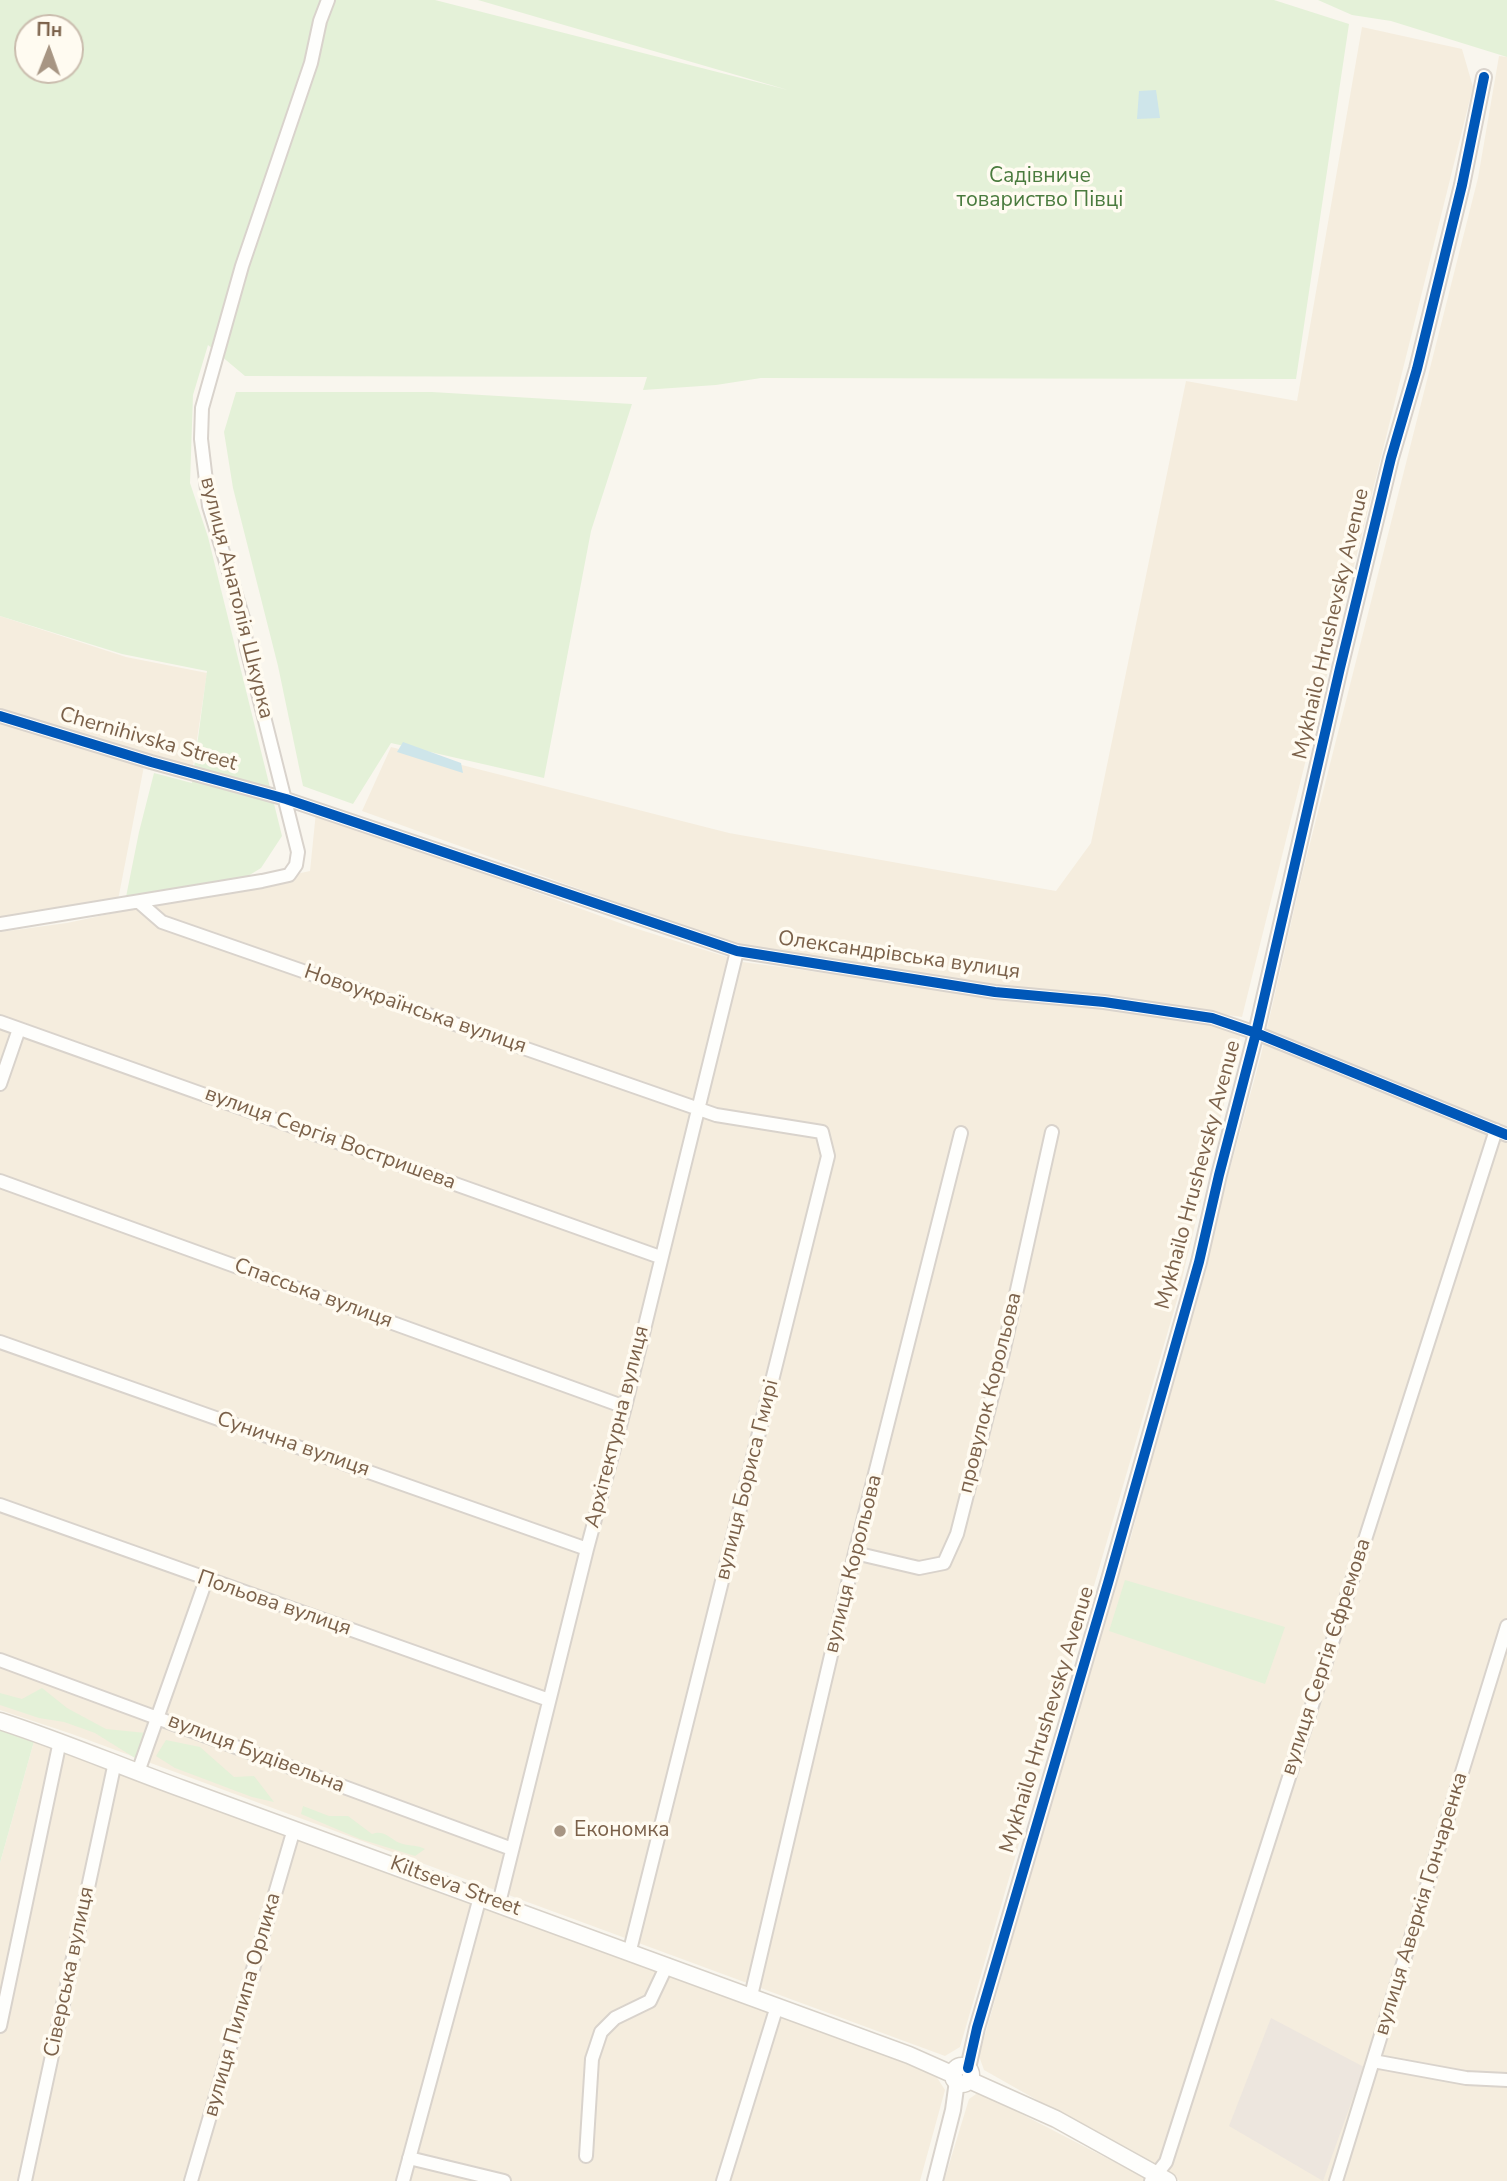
<!DOCTYPE html>
<html>
<head>
<meta charset="utf-8">
<style>
  body { margin:0 }
  #map { position:relative; width:1507px; height:2181px; overflow:hidden; background:#f9f6ee; font-family:"Nunito Sans",sans-serif }
  canvas { display:block }
  .north { position:absolute; left:14px; top:14px; width:70px; height:70px; box-sizing:border-box; background:#fffbf1; border:2px solid #cabdae; border-radius:50%; rotate:1deg; font-size:19px; font-weight:700; line-height:28px; text-align:center; color:#7b614a }
  .north::after { content:''; display:block; margin:auto; width:24px; height:32px; background:#a79583; clip-path:polygon(50% 0,100% 100%,50% 72%,0 100%) }
</style>
</head>
<body>
<div id="map">
<canvas width="1507" height="2181"></canvas>
<div class="north">Пн</div>
</div>
<script>
const ctx = document.querySelector('canvas').getContext('2d');
ctx.lineJoin = 'round';
function paint(path, color) { ctx.fillStyle = color; ctx.fill(path, 'evenodd'); }
function strokePath(path, color, width, dash) { ctx.strokeStyle = color; ctx.lineWidth = width; ctx.lineCap = dash ? 'butt' : 'round'; ctx.setLineDash(dash || []); ctx.stroke(path); }
function drawText(font, color, halo, rows, align = 'center') {
  ctx.font = font + ' "Nunito Sans",sans-serif'; ctx.lineWidth = 7; ctx.setLineDash([]); ctx.textBaseline = 'middle'; ctx.strokeStyle = halo; ctx.fillStyle = color; for (const [text, x, y, turn = 0] of rows) {
    ctx.save(); ctx.translate(x, y); ctx.rotate((+turn || 0) * Math.PI / 180); ctx.textAlign = isNaN(turn) ? turn : align; if (halo) ctx.strokeText(text, 0, 0); ctx.fillText(text, 0, 0); ctx.restore();
  }
}
const residential = new Path2D(`
  M1362,27l100,22 11,38 -231,930 -176,-25 -44,-2 -292,-47 -368,-132 29,-64 338,86 327,58 35,-48 95,-462 111,20z
  M1499,56l8,1v2124h-327l-196,-111 -5,-14 107,-377 45,-142 39,-149 91,-333 41,-180 176,-697z
  M0,616l126,41 81,16 -14,93 -39,-3 -10,3 -26,134 -118,17z
  M316,812l312,114 115,36 291,39 83,7 95,15 29,10 -64,267 -217,747 -15,9 -873,-322 -72,-24v-778l67,-9 243,-52z
  M36,1734l713,257 187,85 9,14 -25,91h-920v-318z
  M979,2092l172,89h-207l25,-82z`);
const industrial = new Path2D(`
  M1271,2018l93,49 -41,114 -94,-55z`);
const green = new Path2D(`
  M0,0h435l353,90 -310,-90h796l75,24 -53,355 -535,-1 -45,7 -73,5 4,-13 -402,-1 -37,-31 -15,50 -3,88 18,54 74,299 -21,32 -18,11 -117,18 13,-65 15,-59 38,10 15,-112 -85,-17 -122,-38zM28,28h42v42h-42z
  M1318,0h189v57l-116,-36 -39,-6z
  M236,392h196l200,12 -41,127 -47,247 -153,-35 -38,61 -50,-18 -25,-120 -45,-178 -9,-56z
  M1125,1580l160,47 -20,57 -156,-53z
  M42,1688l25,20 39,21 40,4 -11,25 -40,-25 -31,-11 -25,-4 -39,-13v-12l22,6z
  M0,1724l36,10 -36,129z
  M166,1740l34,7 34,30 20,-1 20,26 -22,-5 -77,-29 -19,-12z
  M303,1806l26,10h19l24,18c15,-5 18,7 31,10 8,2 14,1 22,5l-10,7 -55,-17 -59,-25z`);
const water = new Path2D(`
  M1156,90l4,28 -23,1 2,-28z
  M403,742l58,21 2,10 -66,-21z`);
const minor = new Path2D(`
  M0,716l151,46 135,37 451,152 258,41 109,10 108,16 44,15 251,102
  M139,902l23,20 554,193 106,17 6,24 -198,794
  M0,924l262,-43 27,-6 7,-10 2,-13 -51,-203 -4,-31 -34,-112 -8,-67 1,-31 40,-142 69,-203 9,-42 8,-21
  M0,1022l660,235
  M0,1084l19,-55
  M0,1181l625,226
  M0,1342l587,207
  M0,1505l549,195
  M855,1553l64,15 25,-5 13,-29 46,-181 49,-221
  M0,1660l512,189
  M138,1772l68,-192
  M499,1903l88,-354 38,-142 112,-456
  M751,1996l104,-443 106,-420
  M0,2026l60,-285
  M1373,2061l93,17 41,2
  M586,2156l6,-97 9,-27 14,-14 35,-17 17,-36
  M409,2158l95,23
  M25,2181l90,-419
  M191,2181l103,-352
  M403,2181l77,-284
  M723,2181l54,-175
  M1151,2181l15,-19 330,-1032
  M1336,2181l171,-555`);
const tertiary = new Path2D(`
  M968,2068l9,-40 131,-445 91,-321 20,-87 37,-142 84,-365 51,-210 26,-89 45,-184 22,-108
  M935,2181l18,-71 4,-29`);
const secondary = new Path2D(`
  M0,1721c62,20 122,46 183,68 243,87 485,176 726,266l45,20
  M953 2075a9 9 0 1 1 18 0a9 9 0 1 1-18 0Z
  M969,2080l87,39 112,62`);
const cycleway = new Path2D(`
  M0,716l151,46 135,37 451,152 258,41 109,10 108,16 44,15 251,102
  M968,2068l9,-40 131,-445 91,-321 20,-87 37,-142 84,-365 51,-210 26,-89 45,-184 22,-108`);
const markers = [
  [560,1831,7,"#a79583"]
];
const parkNames = [
  ["Садівниче",1040,177],
  ["товариство Півці",1040,201]
];
const streetNames = [
  ["вулиця Анатолія Шкурка",236,598,76],
  ["Mykhailo Hrushevsky Avenue",1332,624,-77],
  ["Chernihivska Street",148,740,16],
  ["Олександрівська вулиця",899,956,8],
  ["Новоукраїнська вулиця",415,1010,19],
  ["вулиця Сергія Востришева",330,1139,20],
  ["Mykhailo Hrushevsky Avenue",1199,1175,-75],
  ["Спасська вулиця",313,1294,20],
  ["провулок Корольова",991,1393,-76],
  ["Архітектурна вулиця",618,1427,-76],
  ["Сунична вулиця",293,1445,19],
  ["вулиця Бориса Гмирі",748,1480,-76],
  ["вулиця Корольова",854,1564,-76],
  ["Польова вулиця",274,1604,19],
  ["вулиця Сергія Єфремова",1327,1657,-72],
  ["Mykhailo Hrushevsky Avenue",1048,1720,-73],
  ["вулиця Будівельна",256,1754,21],
  ["Kiltseva Street",455,1887,20],
  ["вулиця Аверкія Гончаренка",1422,1904,-73],
  ["Сіверська вулиця",70,1972,-78],
  ["вулиця Пилипа Орлика",243,2005,-74]
];
const poiNames = [
  ["Економка",574,1831]
];
paint(residential, '#f5edde');
paint(industrial, '#ede6de');
paint(green, '#e4f1d8');
paint(water, '#cee5ea');
strokePath(minor, '#d9d3cc', 16);
strokePath(tertiary, '#d9d3cc', 18);
strokePath(secondary, '#d8d2c9', 19);
strokePath(minor, '#fefefc', 12);
strokePath(tertiary, '#fefefc', 14);
strokePath(secondary, '#fefefc', 16);
strokePath(cycleway, '#0057b8', 10);
for (const [x, y, r, color] of markers) { const dot = new Path2D(); dot.arc(x, y, r, 0, 2 * Math.PI); ctx.fillStyle = color; ctx.fill(dot); strokePath(dot, '#fffbf1', 2.5); }
drawText('21px', '#4a7b3e', '#fffbf1', parkNames);
drawText('21px', '#7b614a', '#fffbf1', streetNames);
drawText('21px', '#7b614a', '#fffbf1', poiNames, 'left');
</script>
</body>
</html>
